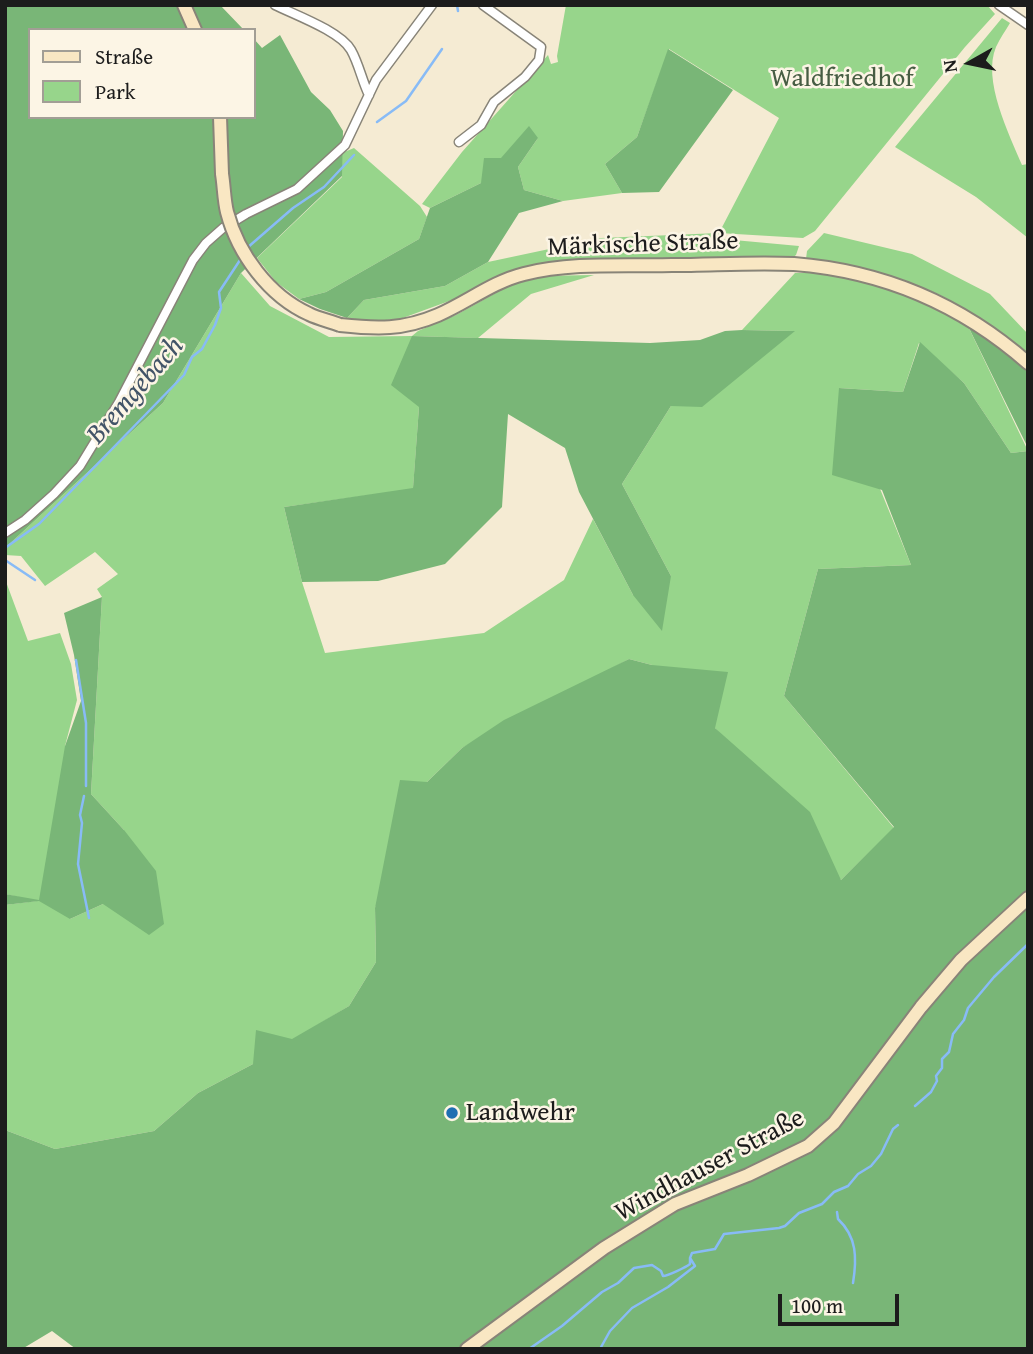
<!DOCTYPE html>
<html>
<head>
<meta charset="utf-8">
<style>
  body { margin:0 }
  #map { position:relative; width:1033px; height:1354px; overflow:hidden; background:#f5ebd3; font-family:"Gentium Book Plus",serif }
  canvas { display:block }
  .frame { position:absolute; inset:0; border:7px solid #1c1c1c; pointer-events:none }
  .legend { position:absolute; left:28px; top:28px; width:228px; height:91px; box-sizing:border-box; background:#fcf5e5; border:2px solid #a29e95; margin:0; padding:9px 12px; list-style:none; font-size:21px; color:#1c1c1c }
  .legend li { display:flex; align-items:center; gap:14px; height:35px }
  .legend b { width:35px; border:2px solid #a29e95 }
  .north { position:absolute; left:935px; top:28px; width:70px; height:70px; -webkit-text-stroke:5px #fcf5e5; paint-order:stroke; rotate:261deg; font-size:19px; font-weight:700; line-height:28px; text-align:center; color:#1c1c1c }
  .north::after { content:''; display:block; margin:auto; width:24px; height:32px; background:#1c1c1c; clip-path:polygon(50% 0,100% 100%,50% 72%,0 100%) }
  .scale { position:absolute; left:778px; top:1294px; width:121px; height:32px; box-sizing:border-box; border:4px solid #1c1c1c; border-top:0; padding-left:9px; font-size:21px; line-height:24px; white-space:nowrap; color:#1c1c1c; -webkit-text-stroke:5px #fcf5e5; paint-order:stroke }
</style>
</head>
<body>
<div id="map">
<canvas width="1033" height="1354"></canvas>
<div class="frame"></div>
<ul class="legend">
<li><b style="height:9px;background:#f9e7c3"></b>Straße</li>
<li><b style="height:19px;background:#97d58b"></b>Park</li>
</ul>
<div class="north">N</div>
<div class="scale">100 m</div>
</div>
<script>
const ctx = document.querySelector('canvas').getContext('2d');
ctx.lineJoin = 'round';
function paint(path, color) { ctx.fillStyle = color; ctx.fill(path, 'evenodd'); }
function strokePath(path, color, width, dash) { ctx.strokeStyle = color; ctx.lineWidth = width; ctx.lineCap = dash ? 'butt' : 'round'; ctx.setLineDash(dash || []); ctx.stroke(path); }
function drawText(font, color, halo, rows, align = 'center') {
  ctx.font = font + ' "Gentium Book Plus",serif'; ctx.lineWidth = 5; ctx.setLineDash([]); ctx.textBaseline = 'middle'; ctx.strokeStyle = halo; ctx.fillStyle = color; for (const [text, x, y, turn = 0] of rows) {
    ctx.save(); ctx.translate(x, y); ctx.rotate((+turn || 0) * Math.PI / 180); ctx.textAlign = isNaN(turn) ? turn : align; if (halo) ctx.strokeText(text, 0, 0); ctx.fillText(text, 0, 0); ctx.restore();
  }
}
const green = new Path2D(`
  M566,5h421l8,9 -30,33 -150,184 -12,7 -84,-5 4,6 76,7 -3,9 -7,5 -253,5 -42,13 -42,22 -52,19 -28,2 -25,-3 17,-18 81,-14 43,-24 113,-24 118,-5 60,-115 -110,-69 -32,88 -32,27 17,29 -59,8 -39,-11 -6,-23 20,-29 -57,45 -51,25 -8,-4 40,-52 86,-97 3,9 7,-2 -1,-6z
  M1002,18l8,5c-4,7 -10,15 -14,24 -14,33 13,87 26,118l6,-1v74l-52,-41 -81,-50z
  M354,148l66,58 7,11 -8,22 -93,53 -27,7 -23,-17 -19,-24 85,-81v-24z
  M824,233l88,21 78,40 38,40v23c-71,-65 -129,-85 -222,-98l1,-8z
  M241,273l29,33 59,31 83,-1 6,-5 38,-16 56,-31 26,-8 56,-1 -63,19 -53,44 -66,-2 7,71 -6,82 -129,18 18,75 23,71 159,-20 80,-53 29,-61 40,76 38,-19 -49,-92 49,-78 123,-75 -52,-1 53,-57h25l76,16 69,31 63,131 -17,2 -47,-70 -45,-40 -16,49 -64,-4 72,177 -93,4 -34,127 110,132 -53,52 -126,-152 -63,-63 -23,-6 -167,89 -35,34 -52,126 1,54 -27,44 -96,58 -55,29 -44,38 -99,18 -50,-19v-225l31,-4 -31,-7v-315l23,62 32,-8 11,31 6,36 -12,46 5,173 33,-15 21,-74 -33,-36 11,-197 -5,-8 21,-15 -23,-22 -50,34 -24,-30 -16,-1v-7l158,-145z`);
const forest = new Path2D(`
  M5,5h215l24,25h-214v87h224v-78l8,9 18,-13 31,57 19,18 13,21 -1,45 -101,97 -78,130 -158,145z
  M668,49l65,41 -74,102 -37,1 -17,-29 32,-27z
  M529,126l9,12 -20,29 6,23 39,11 -44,12 -31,49 -43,24 -81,14 -17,18 -27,-9 -21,-10 27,-7 93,-53 11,-31 51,-25 3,-25h17z
  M965,320l63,52v76z
  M742,330l53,1 -93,76 -31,-1 -49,78 49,92 -9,55 -29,-36 -54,-103 -14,-44 -57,-34 -6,93 -57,57 -67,17 -76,1 -18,-75 129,-19 6,-81 -28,-22 21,-49 238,7 50,-3 25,-9z
  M920,342l44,41 47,70 17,-2v898h-952l-24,-18 -30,18h-17v-219l50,19 99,-18 44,-38 55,-29 3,-34 36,9 57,-33 27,-44 -1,-54 25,-128 27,2 35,-34 42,-28 125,-61 23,6 76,7 -13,56 95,84 31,68 53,-53 -110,-131 34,-127 93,-4 -29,-75 -50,-15 7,-87 64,4z
  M102,597l-11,197 33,36 32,41 8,53 -15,11 -46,-31 -33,15 -31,-18 -34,4v-11l34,6 26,-154 16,-45 -7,-46 -10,-42z`);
const stream = new Path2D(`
  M457,5l1,6
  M377,122l29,-21 36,-52
  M247,248l46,-40 31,-21 30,-32
  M5,548l34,-24 145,-149 8,-18 10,-8 13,-24 6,-17 -2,-16 23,-35
  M5,560l30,20
  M76,660l10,63v63
  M84,796l-4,19 2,8 -4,41 11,54
  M915,1106l16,-14 6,-11 -1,-5 6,-8v-9l7,-7 4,-18 11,-14 4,-12 26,-31 34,-33
  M837,1212l1,7c19,18 19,39 15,64
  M529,1349l33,-23 40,-34 16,-9 16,-15 18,-3 9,6 2,5c5,0 23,-9 27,-12v-6
  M600,1349l10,-18 22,-23 36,-21 27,-21 -5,-8 2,-5 23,-4 9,-15 55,-6 6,-2 14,-13 23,-9 12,-12 14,-6 10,-12 13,-8 10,-12 12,-25 5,-4`);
const minor = new Path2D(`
  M275,5c20,10 65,26 76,45 8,14 11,31 18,45
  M999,5l29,20
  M459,142l22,-17 13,-23 31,-25 14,-17 2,-13 -58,-42
  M5,533l20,-13 29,-26 26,-28 39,-64 74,-142 13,-17 17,-15 23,-14 51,-25 48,-44 31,-65 56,-75`);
const secondary = new Path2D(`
  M184,5l11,25
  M220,117l2,57
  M340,325c37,4 63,5 98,-10 30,-13 54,-33 86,-41 47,-12 100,-8 148,-9 40,0 81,-3 122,-1 89,7 167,40 234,99
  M467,1349l137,-101 71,-44 73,-29 60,-29 26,-23 87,-116 40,-47 67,-62`);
const secondaryBridge = new Path2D(`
  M222,174c2,12 2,26 5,38 11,42 42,84 82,102 10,5 21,7 31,11`);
const markers = [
  [452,1113,7,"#1f6fb2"]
];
const parkNames = [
  ["Waldfriedhof",842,79]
];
const streetNames = [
  ["Märkische Straße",643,245,-2],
  ["Windhauser Straße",710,1166,-28]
];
const poiNames = [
  ["Landwehr",466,1113]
];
const waterNames = [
  ["Bremgebach",136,391,-49]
];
paint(green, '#97d58b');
paint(forest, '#79b677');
strokePath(stream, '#88bbf6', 2.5);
strokePath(minor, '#888478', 11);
strokePath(secondary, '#888478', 16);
strokePath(minor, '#fff', 8);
strokePath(secondary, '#f9e7c3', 12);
strokePath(secondaryBridge, '#888478', 16, []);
strokePath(secondaryBridge, '#f9e7c3', 12);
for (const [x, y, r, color] of markers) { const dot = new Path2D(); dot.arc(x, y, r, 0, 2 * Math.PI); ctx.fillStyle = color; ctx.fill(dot); strokePath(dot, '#fcf5e5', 2.5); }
drawText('26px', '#475d43', '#fcf5e5', parkNames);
drawText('26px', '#1c1c1c', '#fcf5e5', streetNames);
drawText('26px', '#1c1c1c', '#fcf5e5', poiNames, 'left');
drawText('italic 28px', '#425468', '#fcf5e5', waterNames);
</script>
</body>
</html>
